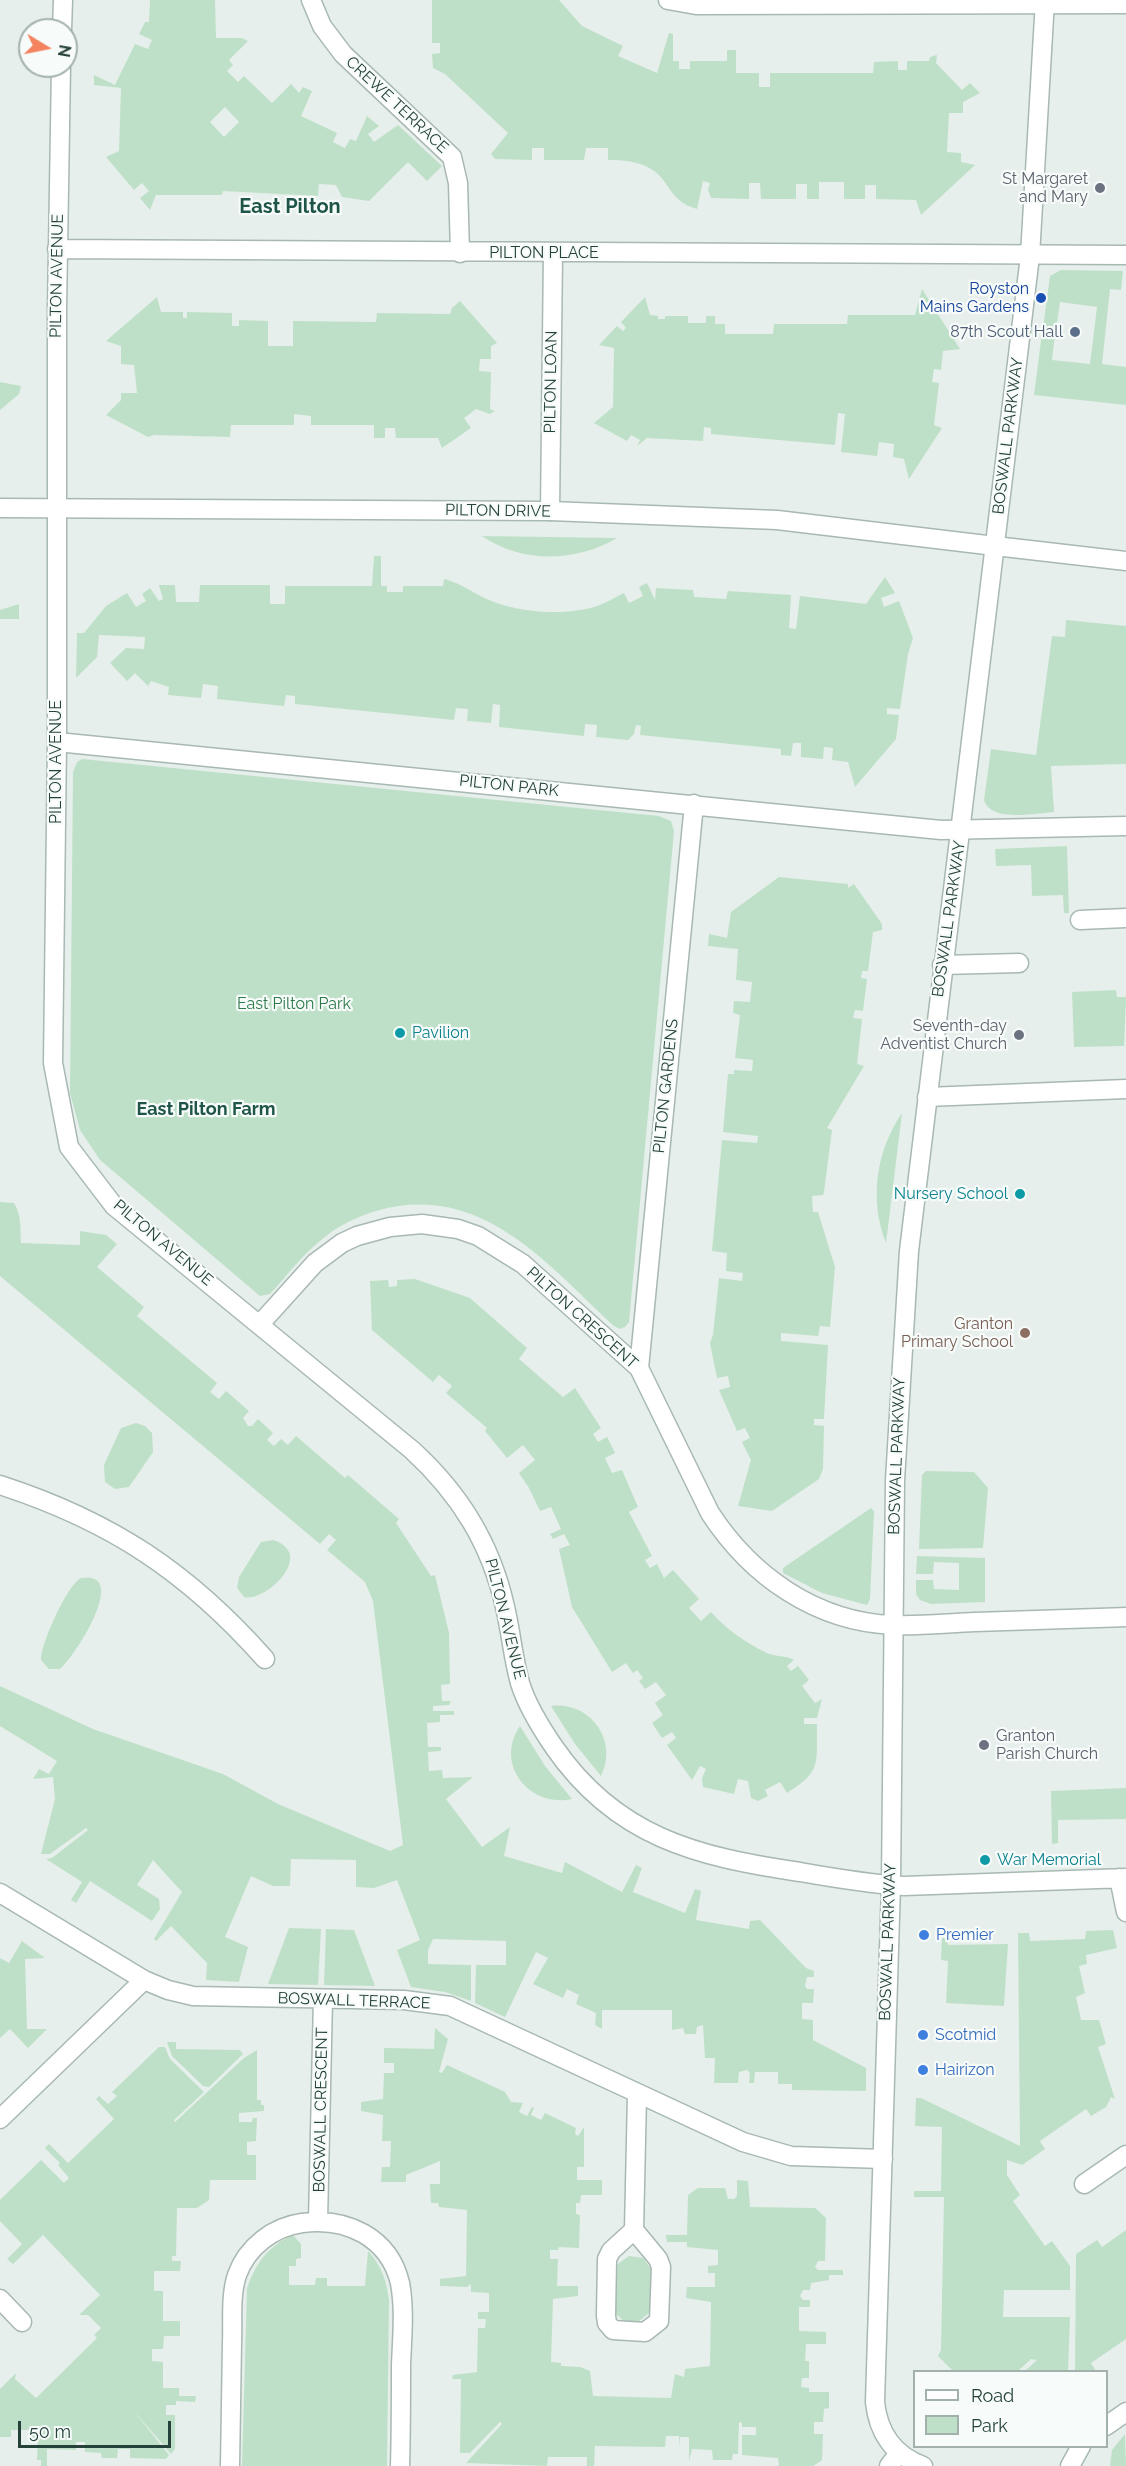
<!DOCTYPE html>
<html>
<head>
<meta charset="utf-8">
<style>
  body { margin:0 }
  #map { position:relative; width:1126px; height:2466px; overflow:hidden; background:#e6efeb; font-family:Raleway,sans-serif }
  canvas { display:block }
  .legend { position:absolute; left:913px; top:2370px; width:195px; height:78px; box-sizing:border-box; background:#f7fbf9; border:2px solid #a3b1ad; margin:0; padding:8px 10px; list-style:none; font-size:18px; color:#24423a }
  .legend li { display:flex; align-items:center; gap:12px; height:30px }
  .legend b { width:30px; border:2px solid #a3b1ad }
  .north { position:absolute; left:18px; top:18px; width:60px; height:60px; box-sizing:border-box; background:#f7fbf9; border:2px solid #a3b1ad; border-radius:50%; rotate:100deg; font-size:16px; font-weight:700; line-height:24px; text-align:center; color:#24423a }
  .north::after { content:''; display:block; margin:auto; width:21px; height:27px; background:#f4845f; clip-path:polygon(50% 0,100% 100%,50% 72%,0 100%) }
  .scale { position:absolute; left:18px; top:2421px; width:153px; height:27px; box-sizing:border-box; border:3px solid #24423a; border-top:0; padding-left:8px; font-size:18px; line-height:21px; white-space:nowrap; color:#24423a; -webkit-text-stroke:4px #f7fbf9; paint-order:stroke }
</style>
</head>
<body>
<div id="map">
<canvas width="1126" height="2466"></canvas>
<ul class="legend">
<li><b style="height:8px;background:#fff"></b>Road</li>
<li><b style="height:16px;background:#bfe0c8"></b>Park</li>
</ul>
<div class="north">N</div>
<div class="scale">50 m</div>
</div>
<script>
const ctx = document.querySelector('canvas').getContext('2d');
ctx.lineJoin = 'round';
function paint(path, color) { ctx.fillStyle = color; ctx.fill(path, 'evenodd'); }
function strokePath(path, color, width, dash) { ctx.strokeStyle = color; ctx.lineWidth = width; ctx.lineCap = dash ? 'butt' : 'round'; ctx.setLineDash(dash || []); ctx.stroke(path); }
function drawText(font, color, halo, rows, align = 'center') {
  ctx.font = font + ' Raleway,sans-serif'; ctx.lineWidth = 4.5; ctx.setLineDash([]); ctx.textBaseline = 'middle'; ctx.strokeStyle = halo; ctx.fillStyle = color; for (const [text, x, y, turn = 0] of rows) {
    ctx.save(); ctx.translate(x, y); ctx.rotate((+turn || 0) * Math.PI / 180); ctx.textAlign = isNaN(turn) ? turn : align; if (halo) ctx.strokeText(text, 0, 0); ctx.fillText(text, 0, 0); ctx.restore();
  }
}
const green = new Path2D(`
  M150,0h65l1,38h26l6,3 -19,19 4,5 -6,6 11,11 6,-6 28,27 19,-19 8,9 4,-6 9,4 -11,25 36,17 -4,9 12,6 5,-9 6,2 11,-25 12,10 -11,8 6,8 24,-17 44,41 -15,15 -19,-19 -39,39 -27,-4 -6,-12 -17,-1 -1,12 -95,-5 -1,4h-66l-6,15 -10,-12 9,-7 -7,-8 -8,7 -28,-33 13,-6 2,-63 -27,-3v-10l21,10 20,-41 13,5 4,-9 -13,-6 6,-12h4zM225,107l14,15 -15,15 -14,-15z
  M432,0h127l23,26 41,20 -5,10 39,17 12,-40 4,1v27h6v8h11v-8h37v-11h9v23h23v14h11v-14h103l1,-11 24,-1v9h9v-9h22l1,-4 7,-2 -1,8 26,27 8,-7 10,10 -17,9v11h-14l-2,39 14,1v9l14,3 -54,50 -5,-15 -40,-1v-14h-11v14h-21v-17h-25v17h-12v-15h-11v15h-35l-1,-16h-11v16l-38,-1 -3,-8 2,-7 -7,-2 -6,28c-29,-8 -26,-28 -46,-40 -13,-8 -28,-9 -43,-9v-12h-22l-2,12h-40v-12h-12v12l-37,-1 -4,-5 17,-21 -63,-59 -12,-6 -1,-14 8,-1v-10h-8z
  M1061,270l62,1 -2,19 -11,-1 -8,75 24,3v38l-92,-10 8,-62 13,2 -3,25 38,4 7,-57 -37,-5 -4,27 -13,-1 7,-52z
  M922,289l38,60 -17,2 -2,19 -7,-1 -2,13 7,1 -5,42 8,3 -33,51 -5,-20 -11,-2 1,-13 -15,-2 -2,14 -36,-4 4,-38 -7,-1 -3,32 -124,-11v-6l-7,-1 -1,14 -56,-3 -10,8 3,-6 -9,-5 -4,6 -33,-18 19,-16 1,-59 -15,-3 18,-19 6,5 3,-3 -5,-6 24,-25 5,18 8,1v3h7v-3h23v7h18v-7h9v8h10v10h48l1,-10h73l1,-9h67z
  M157,297l4,15h22v6h4v-6l45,1v13h7v-6l29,1v25h25v-25l83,1 1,-9 73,1 2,-6 8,-7 37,42 -6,3v13h-11l-1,12 12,1 -1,37 5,2 -5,3 -14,-5 -12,9 7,10 -29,20 -4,-10h-42l-1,-10h-10v10h-11v-13h-63v-9l-17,-2v11h-63l-1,12 -76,-2 -6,2 -42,-22 15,-15v-7h16l-3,-28 -13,-1v-18l-15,-5z
  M0,382l21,4 -2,8 -19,16z
  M482,536l135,2c-41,24 -94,26 -135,-2z
  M374,556h7v30h6v6h16v-6h40l1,-7c18,4 33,17 50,23 26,10 64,13 92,7 13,-2 26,-10 38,-16l5,10 14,-7 -4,-9 8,-4 8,17 1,-12 37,2 1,7 32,2 2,-8 63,4 -2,33 7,1 4,-33 66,8 19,-27 10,16 -14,5 3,9 15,-6 14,37 -5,16 -8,55 -13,-1v6l12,1 -3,24 -41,48 -7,-25 -16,-2 1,-12 -9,-1 -1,12 -22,-2v-14h-8l-2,13 -10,-1v-6l-141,-14 1,-9 -5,-1 -2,9 -6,6 -32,-3 1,-12 -12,-1 -1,12 -85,-9 1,-22 -7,-1 -2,19 -24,-2 1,-12 -12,-1 -2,12 -159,-16v-8l-9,-1 -2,11 -67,-7 1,-13 -15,-2 -2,14 -33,-3 1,-8 -18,-6 -3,5 -13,-13 -8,8 -17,-18 16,-15 18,1 1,-12 -46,-2 -2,22 -21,21 1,-45h7l22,-27 21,-13 9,14 10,-6 -4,-7 8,-6 9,13 4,-2 -4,-14h16l1,17h23l1,-17h70v19h15v-18h87z
  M19,604v15h-19v-9z
  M1066,620l60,6v138l-75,2 3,46c-18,1 -63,11 -70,-12l7,-51 45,6 16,-119 13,1z
  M82,759l577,57 12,5 3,10 -45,491 -4,5 -5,2 -6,-3c-62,-57 -123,-133 -215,-120 -28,4 -58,16 -79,35 -19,15 -34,36 -50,53l-10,2 -160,-136 -20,-30 -10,-37 3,-321 4,-10z
  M1067,846l2,67h-5l-1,-18 -31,1 -1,-31 -35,1 -1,-17z
  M779,877l69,7v4l6,-4 28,40v6l-9,2 -5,39h-6l-1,7 6,1 -4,32 -8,-1 -2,8 9,1 -5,45 7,2 -37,62 5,2 -8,62 -1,3 -11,1 1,16h5l17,55 -5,60 -10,-1 -2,10 -37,-3v8l47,4 -4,74h-10v6l10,1 -1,43 -4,10 -47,32 -34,-5 13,-46 -9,-18 8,-4 -5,-10 -8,3 -18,-41 11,-3 -2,-11 -11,2 -7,-35 3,-8 6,-57 23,3 1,-8 -17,-2 1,-18 -15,-2 10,-111 35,3 1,-7 -35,-4 5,-58h6v-4l18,1 1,-11 -18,-2 5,-43 -7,-2 1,-12 16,1 2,-20 -16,-2 2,-31 -30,-3 1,-12 18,4 4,-26z
  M1116,990l1,7h9l-2,49 -50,1 -2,-55z
  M902,1113l-16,130c-17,-43 -10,-92 16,-130z
  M0,1202l14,1c8,14 6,24 7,40l59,2v-14l26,4 11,9 -20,23 47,40 -7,9 80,67 -7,9 9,7 7,-8 23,20 -6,7 5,8h4l6,-7 15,14 -6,7 7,6 7,-7 7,6 8,-9 49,42 3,-3 51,44 -3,4 35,53 4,-1 14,58 1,51 -9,1 1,16h9l-2,4 -16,1v5h21v4h-14v7l-13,1 1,24h13v4l-13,1 1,19 13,-1 1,8 30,-1 -27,22 36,48 28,-20 -6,29 58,17 3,-11 57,30 14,-27 6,3 -9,24 52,21 10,-24 6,2 -5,29 53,9 1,-8 10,-1 46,48 8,3v6h-7l-2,9 2,3h7l-1,14h-11v16l11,1v20l53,28v23l-74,-1v-6h-14v-12h-23l-1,11h-5l1,-10 -3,-3 -8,2 -1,11h-24l1,-25h-10l-2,-33 -6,2 -1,7h-11l-2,-6 -11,2v-20h-70v19l-7,-4 1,-12 -20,-9 3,-9 -12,-6 -4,9 -30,-14 15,-26 -12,-6 -31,65 -30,-14 1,-38h30v-24l-73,-2 -5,11v14l43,1v36l-26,-9 -34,-5 -14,-37 23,-10 -23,-60 -23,8 -18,-1v-27l-65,-1 -1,27h-17l-22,-10 -26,61 23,10 -9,35 -33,-2 1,-17 -36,-37 -15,15 -2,-2 28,-47 -29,-32 -16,25 22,14 1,10 -8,12 -62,-40 -14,22 -5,-3 11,-18 -36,-23 6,-1 36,-28 -2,-2 -36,26h-9l14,-55 -2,-22 -20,2 6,-10 10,5 8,-13 -57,-35v-40l93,43 130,45 55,30 112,47 13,-6 -30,-244 -8,-19 -38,-32 9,-10 -7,-6 -9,10 -320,-268z
  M415,1279l55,19 57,50 -8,11 44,38 12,-9 26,40 -8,6 5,8 9,-5 8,16 -10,5 7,15 10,-3 16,37 -9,5 23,44 -7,4 5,8 7,-4 7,14 9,-8 26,29 -10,9 12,13 10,-9c14,16 36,32 56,41 9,4 18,2 27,7l-7,6 4,5 7,-5 11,14 -7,6 13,17 7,-4 -5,19h-13v6h13c-1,39 6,47 -30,69l-7,-11 -15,8 3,6 -10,5 -7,-3 -3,-17 -10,-2 -4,15 -31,-7 -1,-9 4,-9 -6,-3 -8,14 -25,-35 9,-7 -4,-6 -10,6 -10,-15 11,-8 -8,-12 11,-8 -10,-13 -11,7 -6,-8 4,-3 -6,-8 -4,3 -7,-10 -14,9 -40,-65 -13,-58 11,-4 -6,-11 -11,5 -3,-5 11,-5 -10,-22 -11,4 -11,-23 -10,-15 16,-13 -12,-15 -16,13 -22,-27 2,-3 -41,-35 6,-7 -13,-11 -6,7 -61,-52 -2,-49 18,-1 1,7 8,-1v-6z
  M136,1423l9,3 7,7 1,19 -24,35 -14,2 -10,-7 -1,-17 17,-37z
  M926,1471l48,1 14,16 -5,60 -64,1 3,-74z
  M871,1508l3,3 -4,88 -3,6 -45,-12 -39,-20v-5z
  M273,1540c44,14 -8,63 -29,57l-7,-9 2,-11 22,-35z
  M917,1556l68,2v44l-54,2 -11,-4 -4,-6v-14h17l1,9 25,1v-27l-25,-1 -1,12h-17z
  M81,1578c50,-8 -7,80 -21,91h-11l-8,-9c0,-16 26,-75 40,-82z
  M551,1706c39,-5 68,35 50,70l-26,-32z
  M520,1726l25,40 27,33c-43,9 -78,-35 -52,-73z
  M1126,1788v31l-68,1v23l-6,1 -1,-53z
  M289,1928l32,1 -3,56 -50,-1z
  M326,1929l28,1 21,56 -51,-1z
  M1113,1930l4,18 -31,7 1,9 -8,2 6,27 -9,4 5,23h18l7,24 -8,3 17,52 -4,-2 -5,10 -15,9 -5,-7 -46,32 5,8 -23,16 -15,-5v15l13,20 -7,6 32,45 7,-5 18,25v24h-66l-1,27h67l-2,54h-43l12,-11 -6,-1 -13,12h-65l-15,-15 3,-6 3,-153h-30v-6h27l1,-64 -27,-1 1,-28h5l99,48 -2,-213h11l1,8 55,-2 1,-8z
  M942,1938h5l1,7 60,-1 -4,62 -58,-3 2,-42 -7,-1z
  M22,1941l23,17 -20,1 2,70h20l-19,19 -18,-19 -10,9v-80l9,5z
  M435,2028l13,11 -9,33 3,1 5,-8 58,27 6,10 12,1 -4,9 8,4 5,-9 2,1 -3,7 10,5 4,-7 31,15 -1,6 3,2 6,-9v40h-7v13h25v15h-21l-1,8h-4v11l4,1 -1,33 -20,-1 -1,3h-8v9h8l-1,27h21v10l-25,3 -2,63 10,1v3l19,1 10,4 3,25 78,2 4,-24 9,3 1,-8 25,-3 1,-64 -25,-4 1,-11h28v-14h-7v-7l10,-1v-15l-31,-3v-5h-20l-1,-7h21l1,-40 10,-7h27l3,11h6l3,-3v-16l11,1 2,26 65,1 11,10 -1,43h-7l-3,6 3,3h25v5h-14v5l-18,3 -1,7h-7l-3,6 3,4h7v7h-11v24l27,1v12h-20l-1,17h4v17h-7l-1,9 8,1v4h20v16l-5,1 -1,13h-9v12h9l-1,26 -9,6h-34l-1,-8 -36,-3v-20h14v-8h-14v-4l-3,-1 -1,32h-5l-1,6h-19l-1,-10 -20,-1 -3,12v-24h-9v11l-1,-12h-13l-1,11 -70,-1 -1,20h-7v-9h-39l-1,9 -81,-3 36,-39 -2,-2 -30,31h-10l1,-74h-9l1,-4 24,-3 1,-44h7l1,-9h-8v-7h11v-19l-18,-1v-8l-4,3 -27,-1v-7l26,-3 1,-66 -28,-3 -1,-4h-7l-1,-19h10v-23l-34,14v7h-25l1,-15h8l1,-26h-9l1,-26 -22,-4v-9l22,-3 1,-26h10v-10h-10v-15l50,1z
  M167,2042h9v7l64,1 3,4 -34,33 -6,-1 -31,-30z
  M159,2047h6l5,12 34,33 -30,28 1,2 69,-64 13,-8v50h4v5h3v6l-25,2v9h13l1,-4h4l-1,23 -9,1v13h9v25h-46l-1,20 -12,8h-20l-1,48h-4v5h9l-1,10h-26v20h9v30h17v15h-16l-1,13h-11v12l11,1v26h16v8h17l-1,6 -19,-1v4h-10v10h9v34l-4,5 -38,-44 36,45 -3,4 -36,-1v-9h-12l-1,9h-15l-1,-5 -16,-1v-10h-9v8l-29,-1v17h-6v-6h-4l1,-22 -8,-1v-7h-19v7h-11v-48l16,-16 -1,6 21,19 61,-60 -3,-3 7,-7 -13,-13h-9l21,-20 -57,-60 -30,29 -6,-5 15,-15 -22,-23v-21l41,-40 23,23 5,-5 -11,-13 2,-2 -15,-15 4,-4 19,19 46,-44 -18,-20 3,-3 9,8 9,-8 -5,-4z
  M1126,2230v109l-35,24 5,8h-21l1,-117 21,-14 5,7z
  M293,2235l8,9v14l-5,1v7h-7v19h26l1,-7h11v8h38l3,-35c14,15 19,31 21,50l-2,165h-145l5,-178c9,-25 21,-42 46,-53z
  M629,2256l14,2 9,12 -2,42 -13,11h-11l-11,-10v-47z
  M1125,2434l1,32h-16l2,-16z`);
const minor = new Path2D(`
  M311,0l11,26 21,28 109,103 6,26 2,70
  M668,0l28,5 430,-1
  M62,30l1,-30
  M61,66l-4,244v432l-4,321 16,84 45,59 298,244c48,44 79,94 93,157 6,25 8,51 15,76 7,23 21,45 34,64 62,90 143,110 246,125 34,6 69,12 104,14l222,-8
  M57,249l1069,6
  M550,511l3,-258
  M995,546l131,15
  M57,742l884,88 185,-4
  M1080,920l46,-2
  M942,965l77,-2
  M927,1097l199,-8
  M260,1324l55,-61 27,-20 15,-7 33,-9 32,-3 36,5 20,7 45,28 116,104 71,145c41,63 106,109 183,112 27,1 55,-2 82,-3 51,-2 101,-3 151,-5
  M639,1368l55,-564
  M0,1485c111,36 188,87 265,174
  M1119,1878l7,34
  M0,1893l144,87 24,10 25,6 211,4 46,6 293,136 48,14 92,3
  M0,2119l144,-139
  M1084,2184l42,-29
  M318,2221l5,-222
  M634,2230l24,29 3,8 -2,54 -14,11 -32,-2 -6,-7 -1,-7 1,-57 4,-8z
  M634,2230l3,-135
  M0,2299l22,23
  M1106,2426l20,-14
  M230,2466c1,-41 1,-82 2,-123 1,-22 -2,-47 5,-68 10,-28 36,-48 65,-52 44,-6 87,14 98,60 5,27 2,56 1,82 0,34 0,67 -1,101
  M889,2466l10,-13
  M1070,2466l11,-20`);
const tertiary = new Path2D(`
  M0,508l550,3 227,9 218,26
  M923,2466c-30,-11 -45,-34 -48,-64l16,-517 4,-405 14,-229 121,-995 15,-256`);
const markers = [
  [1100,188,6,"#6b7280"],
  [1041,298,6,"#1a4fb4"],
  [1075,332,6,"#5c6f8a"],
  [400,1033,6,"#0f9aa8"],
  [1019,1035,6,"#6b7280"],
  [1020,1194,6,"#0f9aa8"],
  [1025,1333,6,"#8d6e63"],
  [984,1745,6,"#6b7280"],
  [985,1860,6,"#0f9aa8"],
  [924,1935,6,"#3f7fe0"],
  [923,2035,6,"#3f7fe0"],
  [923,2070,6,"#3f7fe0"]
];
const streetNames = [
  ["CREWE TERRACE",397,105,43],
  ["PILTON PLACE",544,253],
  ["PILTON AVENUE",57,276,-89],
  ["PILTON LOAN",551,382,-89],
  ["BOSWALL PARKWAY",1008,436,-83],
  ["PILTON DRIVE",498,511,1],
  ["PILTON AVENUE",56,762,-90],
  ["PILTON PARK",509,786,6],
  ["BOSWALL PARKWAY",949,919,-82],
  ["PILTON GARDENS",666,1086,-84],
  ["PILTON AVENUE",163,1243,40],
  ["PILTON CRESCENT",582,1318,42],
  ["BOSWALL PARKWAY",897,1456,-88],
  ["PILTON AVENUE",505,1619,76],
  ["BOSWALL PARKWAY",888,1942,-88],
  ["BOSWALL TERRACE",354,2001,2],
  ["BOSWALL CRESCENT",321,2110,-89]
];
const worshipNames = [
  ["St Margaret",1088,179],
  ["and Mary",1088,197],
  ["Seventh-day",1007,1026],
  ["Adventist Church",1007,1044],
  ["Granton",996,1736,"left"],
  ["Parish Church",996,1754,"left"]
];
const transitNames = [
  ["Royston",1029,289],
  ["Mains Gardens",1029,307]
];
const serviceNames = [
  ["87th Scout Hall",1063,332]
];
const parkNames = [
  ["East Pilton Park",294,1004]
];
const cultureNames = [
  ["Pavilion",412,1033],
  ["Nursery School",1008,1194,"right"],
  ["War Memorial",997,1860]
];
const educationNames = [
  ["Granton",1013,1324],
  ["Primary School",1013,1342]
];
const shopNames = [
  ["Premier",936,1935],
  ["Scotmid",935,2035],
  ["Hairizon",935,2070]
];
const neighbourhoodNames = [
  ["East Pilton Farm",206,1110]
];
const quarterNames = [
  ["East Pilton",290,207]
];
paint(green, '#bfe0c8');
strokePath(minor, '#a8b8b2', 21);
strokePath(tertiary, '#a8b8b2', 21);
strokePath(minor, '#fff', 18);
strokePath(tertiary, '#fff', 18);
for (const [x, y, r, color] of markers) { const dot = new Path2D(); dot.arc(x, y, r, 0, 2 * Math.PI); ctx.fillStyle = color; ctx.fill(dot); strokePath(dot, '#f7fbf9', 2); }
drawText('16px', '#24423a', '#f7fbf9', streetNames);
drawText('16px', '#5b616d', '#f7fbf9', worshipNames, 'right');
drawText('16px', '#164399', '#f7fbf9', transitNames, 'right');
drawText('16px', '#4e5e75', '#f7fbf9', serviceNames, 'right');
drawText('16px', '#2d7a4b', '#f7fbf9', parkNames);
drawText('16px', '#0d838f', '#f7fbf9', cultureNames, 'left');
drawText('16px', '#785e54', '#f7fbf9', educationNames, 'right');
drawText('16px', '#366cbe', '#f7fbf9', shopNames, 'left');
drawText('bold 18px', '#1f5548', '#f7fbf9', neighbourhoodNames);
drawText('bold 20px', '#1f5548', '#f7fbf9', quarterNames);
</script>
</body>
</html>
